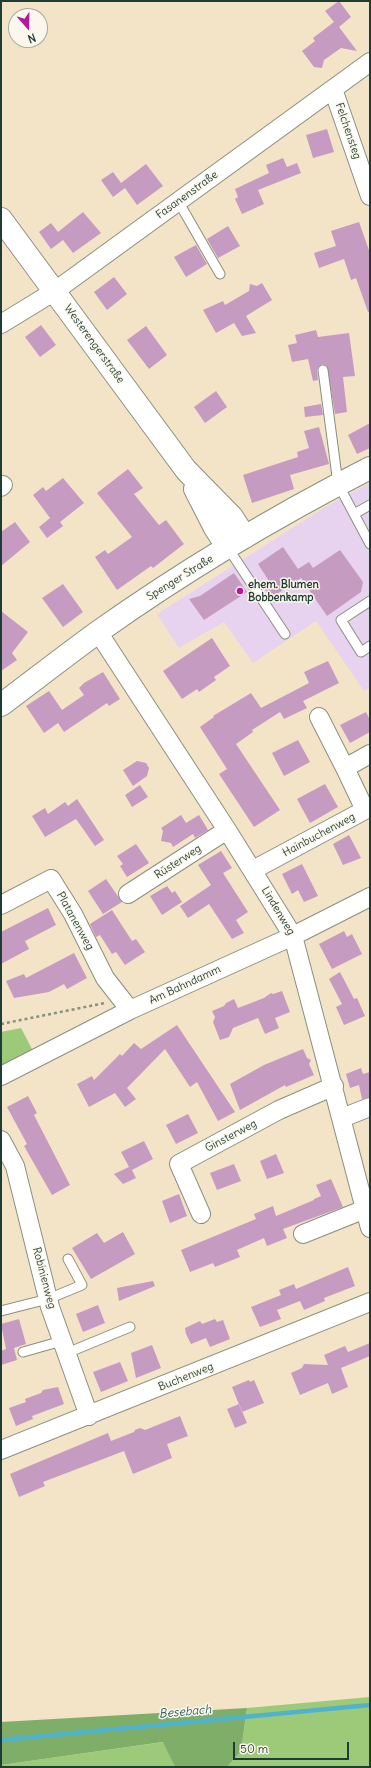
<!DOCTYPE html>
<html>
<head>
<meta charset="utf-8">
<style>
  body { margin:0 }
  #map { position:relative; width:371px; height:1768px; overflow:hidden; background:#f3e4c8; font-family:Delius,sans-serif }
  canvas { display:block }
  .frame { position:absolute; inset:0; border:2px solid #1f3d34; pointer-events:none }
  .north { position:absolute; left:8px; top:8px; width:40px; height:40px; box-sizing:border-box; background:#fbf7ec; border:1px solid #a3ada2; border-radius:50%; rotate:160deg; font-size:11px; font-weight:700; line-height:16px; text-align:center; color:#1f3d34 }
  .north::after { content:''; display:block; margin:auto; width:14px; height:18px; background:#b5179e; clip-path:polygon(50% 0,100% 100%,50% 72%,0 100%) }
  .scale { position:absolute; left:233px; top:1742px; width:116px; height:18px; box-sizing:border-box; border:2px solid #1f3d34; border-top:0; padding-left:5px; font-size:12px; line-height:14px; white-space:nowrap; color:#1f3d34; -webkit-text-stroke:3px #fbf7ec; paint-order:stroke }
</style>
</head>
<body>
<div id="map">
<canvas width="371" height="1768"></canvas>
<div class="frame"></div>
<div class="north">N</div>
<div class="scale">50 m</div>
</div>
<script>
const ctx = document.querySelector('canvas').getContext('2d');
ctx.lineJoin = 'round';
function paint(path, color) { ctx.fillStyle = color; ctx.fill(path, 'evenodd'); }
function strokePath(path, color, width, dash) { ctx.strokeStyle = color; ctx.lineWidth = width; ctx.lineCap = dash ? 'butt' : 'round'; ctx.setLineDash(dash || []); ctx.stroke(path); }
function drawText(font, color, halo, rows, align = 'center') {
  ctx.font = font + ' Delius,sans-serif'; ctx.lineWidth = 3; ctx.setLineDash([]); ctx.textBaseline = 'middle'; ctx.strokeStyle = halo; ctx.fillStyle = color; for (const [text, x, y, turn = 0] of rows) {
    ctx.save(); ctx.translate(x, y); ctx.rotate((+turn || 0) * Math.PI / 180); ctx.textAlign = isNaN(turn) ? turn : align; if (halo) ctx.strokeText(text, 0, 0); ctx.fillText(text, 0, 0); ctx.restore();
  }
}
const built = new Path2D(`
  M370,483v205l-6,3 -48,-70 -63,42 -29,-41 -45,26 -22,-34 170,-108z`);
const green = new Path2D(`
  M21,1028l12,23 -32,16v-35z
  M370,1697v70h-143l14,-16 6,-43z
  M164,1742l11,25h-174v-2z`);
const forest = new Path2D(`
  M247,1708l-6,43 -14,16h-52l-12,-25 -162,23v-43z`);
const stream = new Path2D(`
  M1,1740l369,-35`);
const building = new Path2D(`
  M339,1l12,16 -12,10 18,24 -16,-3 -17,12 -2,8 -8,-1 -12,-16 13,-10 -2,-3 21,-16 -9,-11z
  M327,129l7,23 -21,6 -7,-23z
  M283,158l4,9 10,-4 4,10 -43,17 6,14 -22,10 -7,-15 3,-2 -3,-8 34,-16 -3,-8z
  M146,164l17,22 -26,19 -12,-17 -12,9 -12,-17 12,-8 8,11z
  M83,212l18,21 -28,20 -10,-13 -12,9 -12,-17 12,-9 7,9z
  M359,222l11,31v59h-2l-12,-34 -5,2 -7,-21 -25,9 -5,-15 22,-7 -5,-15z
  M228,226l12,20 -22,12 -11,-19z
  M196,245l11,19 -21,13 -12,-20z
  M114,277l13,17 -20,16 -13,-18z
  M262,283l10,17 -26,16 10,17 -14,3 -8,-13 -18,10 -13,-23 20,-9 2,4 24,-14 1,-7 7,2z
  M41,325l15,20 -16,12 -15,-20z
  M146,326l21,29 -18,14 -22,-29z
  M316,330l2,7 31,-4 6,43 -12,1 4,35 -12,2 -8,-48 -4,-2 -4,2 -2,4 1,10 -5,1 -5,-22 -16,3 -4,-17 9,-2 -2,-8z
  M216,391l11,16 -22,16 -11,-16z
  M321,404l2,11 -18,2 -1,-10z
  M370,423v25l-13,6 -9,-19z
  M319,427l10,37 -39,11 4,14 -42,14 -9,-28 55,-18 -1,-5 12,-4 -5,-17z
  M128,469l15,19 -9,6 25,31 7,-5 18,24 -31,24 -2,-2 -34,24 -22,-33 10,-7 3,4 24,-17 -35,-44z
  M63,478l21,25 -24,19 3,4 -16,12 -8,-11 11,-9 -17,-23 10,-8 3,4z
  M15,522l15,20 -29,24v-34z
  M283,547l15,22 11,-7 4,6 27,-18 23,32 -2,10 -34,24 -26,-38 -30,20 -9,-13 7,-4 -11,-17z
  M234,573l13,19 -43,28 -15,-21 11,-3z
  M63,584l20,28 -20,15 -21,-29z
  M1,611l27,21 -16,21 5,7 -16,11z
  M212,638l18,28 -16,11 2,3 -17,12 -2,-3 -15,10 -19,-28z
  M328,661l11,22 -36,18 4,7 -23,11 -4,-7 -28,18 1,2 -17,12 44,66 -26,17 -35,-53 8,-5 -27,-42 14,-10 -1,-1 38,-23 10,15 48,-25 -5,-11z
  M103,672l17,27 -11,7 -2,-3 -43,29 -6,-9 -14,10 -18,-27 23,-15 13,19 22,-15 -5,-7 5,-5z
  M366,712l4,8v12l-20,11 -10,-18z
  M298,740l12,22 -26,14 -12,-23z
  M137,761l9,2 3,5 -2,8 -14,10 -10,-16z
  M325,784l13,23 -28,16 -13,-24z
  M140,785l8,12 -16,10 -7,-12z
  M77,799l27,41 -9,6 -19,-27 -31,18 -13,-21 13,-8 3,6 17,-12 3,4z
  M181,815l5,8 13,-8 9,15 -13,8 -2,-4 -20,13 -2,-4 -10,-2 2,-10 -2,-3z
  M349,835l12,23 -18,7 -10,-21z
  M136,844l13,19 -22,14 -7,-11 3,-2 -6,-8z
  M221,851l11,17 -9,5 25,39 -12,8 8,13 -12,6 -23,-35 -21,14 -8,-12 31,-21 -13,-20z
  M302,864l16,32 -14,6 -6,-12 -6,4 -10,-20z
  M106,879l16,23 -19,12 -15,-23z
  M167,886l5,7 3,-2 7,11 -20,13 -12,-19z
  M48,908l8,17 -31,16 4,8 -28,15v-32z
  M112,910l20,31 4,-2 9,13 -20,13 -9,-13 -4,2 -12,-19 -4,2 -6,-13z
  M344,931l3,6 5,-3 10,20 -30,15 -13,-25z
  M74,953l13,25 -20,11 -3,-5 -15,8 -35,6 -8,-17 18,-7 2,4z
  M340,972l14,27 3,-1 8,18 -21,9 -8,-18 6,-3 -13,-25z
  M282,991l8,21 -15,6 4,10 -14,6 -7,-16 -25,10 -4,9 -9,3 -7,-18 2,-5 -3,-6 12,-5 2,-3 8,-4 4,9 26,-10 7,-5 2,1z
  M177,1025l58,87 -17,9 -21,-39 -7,5 -25,-38 -38,39 9,11 -11,8 -10,-14 -26,14 -12,-23 15,-8 2,4 26,-26 2,2 12,-13 7,6z
  M303,1049l4,9 4,2 -2,4 5,11 -28,12 -1,-2 -45,25 -10,-26 34,-19z
  M361,1068l2,6 7,-2v25l-8,2 -3,-14 -9,3 -4,-14z
  M28,1096l9,17 -3,2 36,70 -18,10 -28,-49 3,-2 -20,-37z
  M188,1114l10,19 -22,11 -10,-19z
  M144,1141l9,18 -21,11 4,8 -13,6 -9,-10 15,-7 -8,-15z
  M276,1154l8,19 -17,6 -7,-18z
  M234,1164l7,17 -24,9 -7,-17z
  M331,1179l12,28 -60,22 4,9 -20,8 -3,-8 -27,12 3,7 -25,10 -2,-4 -23,9 -9,-22 75,-31 -2,-5 19,-8 3,10 38,-16v-1l7,-3 -5,-11z
  M179,1194l8,22 -17,7 -8,-22z
  M123,1232l12,22 -44,25 -19,-31 25,-15 7,10z
  M348,1267l7,19 -31,12 1,3 -21,9 -4,-9 -23,9 4,9 -21,8 -9,-20 30,-12 -2,-5 15,-6 2,5z
  M153,1281l2,5 -36,15 -2,-13z
  M98,1305l7,18 -22,9 -7,-18z
  M19,1319l7,25 -12,4 3,12 -16,5v-14l5,-2 -5,-25z
  M215,1319l2,3 6,-2 7,19 -20,8 -4,-9 -15,6 -5,-10 -1,-6 15,-7 2,3z
  M370,1343v13l-29,12 7,19 -16,7 -4,-11 -28,12 -9,-22 11,-5 2,-4 24,1 -4,-10 21,-9 3,6z
  M152,1345l9,23 -25,10 -5,-25z
  M120,1362l8,19 -27,11 -8,-20z
  M249,1380l1,2 4,-2 10,23 -22,9 -10,-25z
  M58,1387l6,17 -32,12 1,3 -17,7 -7,-18 17,-6 -1,-3 16,-6 2,-3z
  M239,1404l8,19 -12,5 -8,-19z
  M180,1416l8,20 -21,8 5,14 -39,16 -9,-23 -81,31 2,4 -26,11 -9,-23 98,-41 3,8 23,-9 1,-2 5,-2 5,2z`);
const path = new Path2D(`
  M1,1024l104,-21`);
const lane = new Path2D(`
  M178,201l42,73
  M323,370l15,114 32,60
  M354,514l16,-9
  M228,548l57,86
  M370,601l-29,19 20,32 9,-6
  M1,1311l47,-12 34,-14 -14,-26
  M23,1352l39,-11
  M67,1353l63,-26`);
const street = new Path2D(`
  M333,89l37,107
  M1,324l54,-33 315,-229
  M1,487l2,-2
  M98,632l129,198 66,106 77,292
  M319,717l26,51
  M253,870l112,-60 -20,-42 25,-14
  M128,894l99,-64
  M1,905l50,-26 22,35 32,64 25,32
  M1,1076l129,-66 163,-74 77,-39
  M342,1118l28,-11
  M1,1140l14,26 35,141 39,109
  M201,1214l-22,-50 100,-54 55,-24
  M303,1234l67,-27
  M1,1450l369,-148`);
const secondary = new Path2D(`
  M1,219l185,251 46,47 13,20
  M195,489l20,39 13,20
  M1,705c32,-24 64,-49 97,-73 86,-61 178,-116 272,-164`);
const markers = [
  [240,591,4,"#b5179e"]
];
const streetNames = [
  ["Felchensteg",348,131,71],
  ["Fasanenstraße",187,195,-36],
  ["Westerengerstraße",94,344,54],
  ["Spenger Straße",180,578,-32],
  ["Hainbuchenweg",319,835,-28],
  ["Rüsterweg",178,862,-33],
  ["Lindenweg",278,911,59],
  ["Platanenweg",75,921,61],
  ["Am Bahndamm",185,985,-25],
  ["Ginsterweg",231,1136,-28],
  ["Robinienweg",44,1278,75],
  ["Buchenweg",186,1377,-22]
];
const poiNames = [
  ["ehem. Blumen",248,585],
  ["Bobbenkamp",248,598]
];
const waterNames = [
  ["Besebach",185,1712,-5]
];
paint(built, '#e7d2ef');
paint(green, '#9dca78');
paint(forest, '#7eae68');
strokePath(stream, '#4fb3ce', 4.5);
paint(building, '#c59bc2');
strokePath(lane, '#89907e', 11);
strokePath(street, '#89907e', 20);
strokePath(secondary, '#89907e', 24);
strokePath(path, '#89907e', 2.5, [3, 3]);
strokePath(lane, '#fff', 9);
strokePath(street, '#fff', 18);
strokePath(secondary, '#fff', 22);
for (const [x, y, r, color] of markers) { const dot = new Path2D(); dot.arc(x, y, r, 0, 2 * Math.PI); ctx.fillStyle = color; ctx.fill(dot); strokePath(dot, '#fbf7ec', 1.5); }
drawText('11px', '#1f3d34', '#fbf7ec', streetNames);
drawText('bold 11px', '#1f3d34', '#fbf7ec', poiNames, 'left');
drawText('italic 12px', '#2d6062', '#fbf7ec', waterNames);
</script>
</body>
</html>
